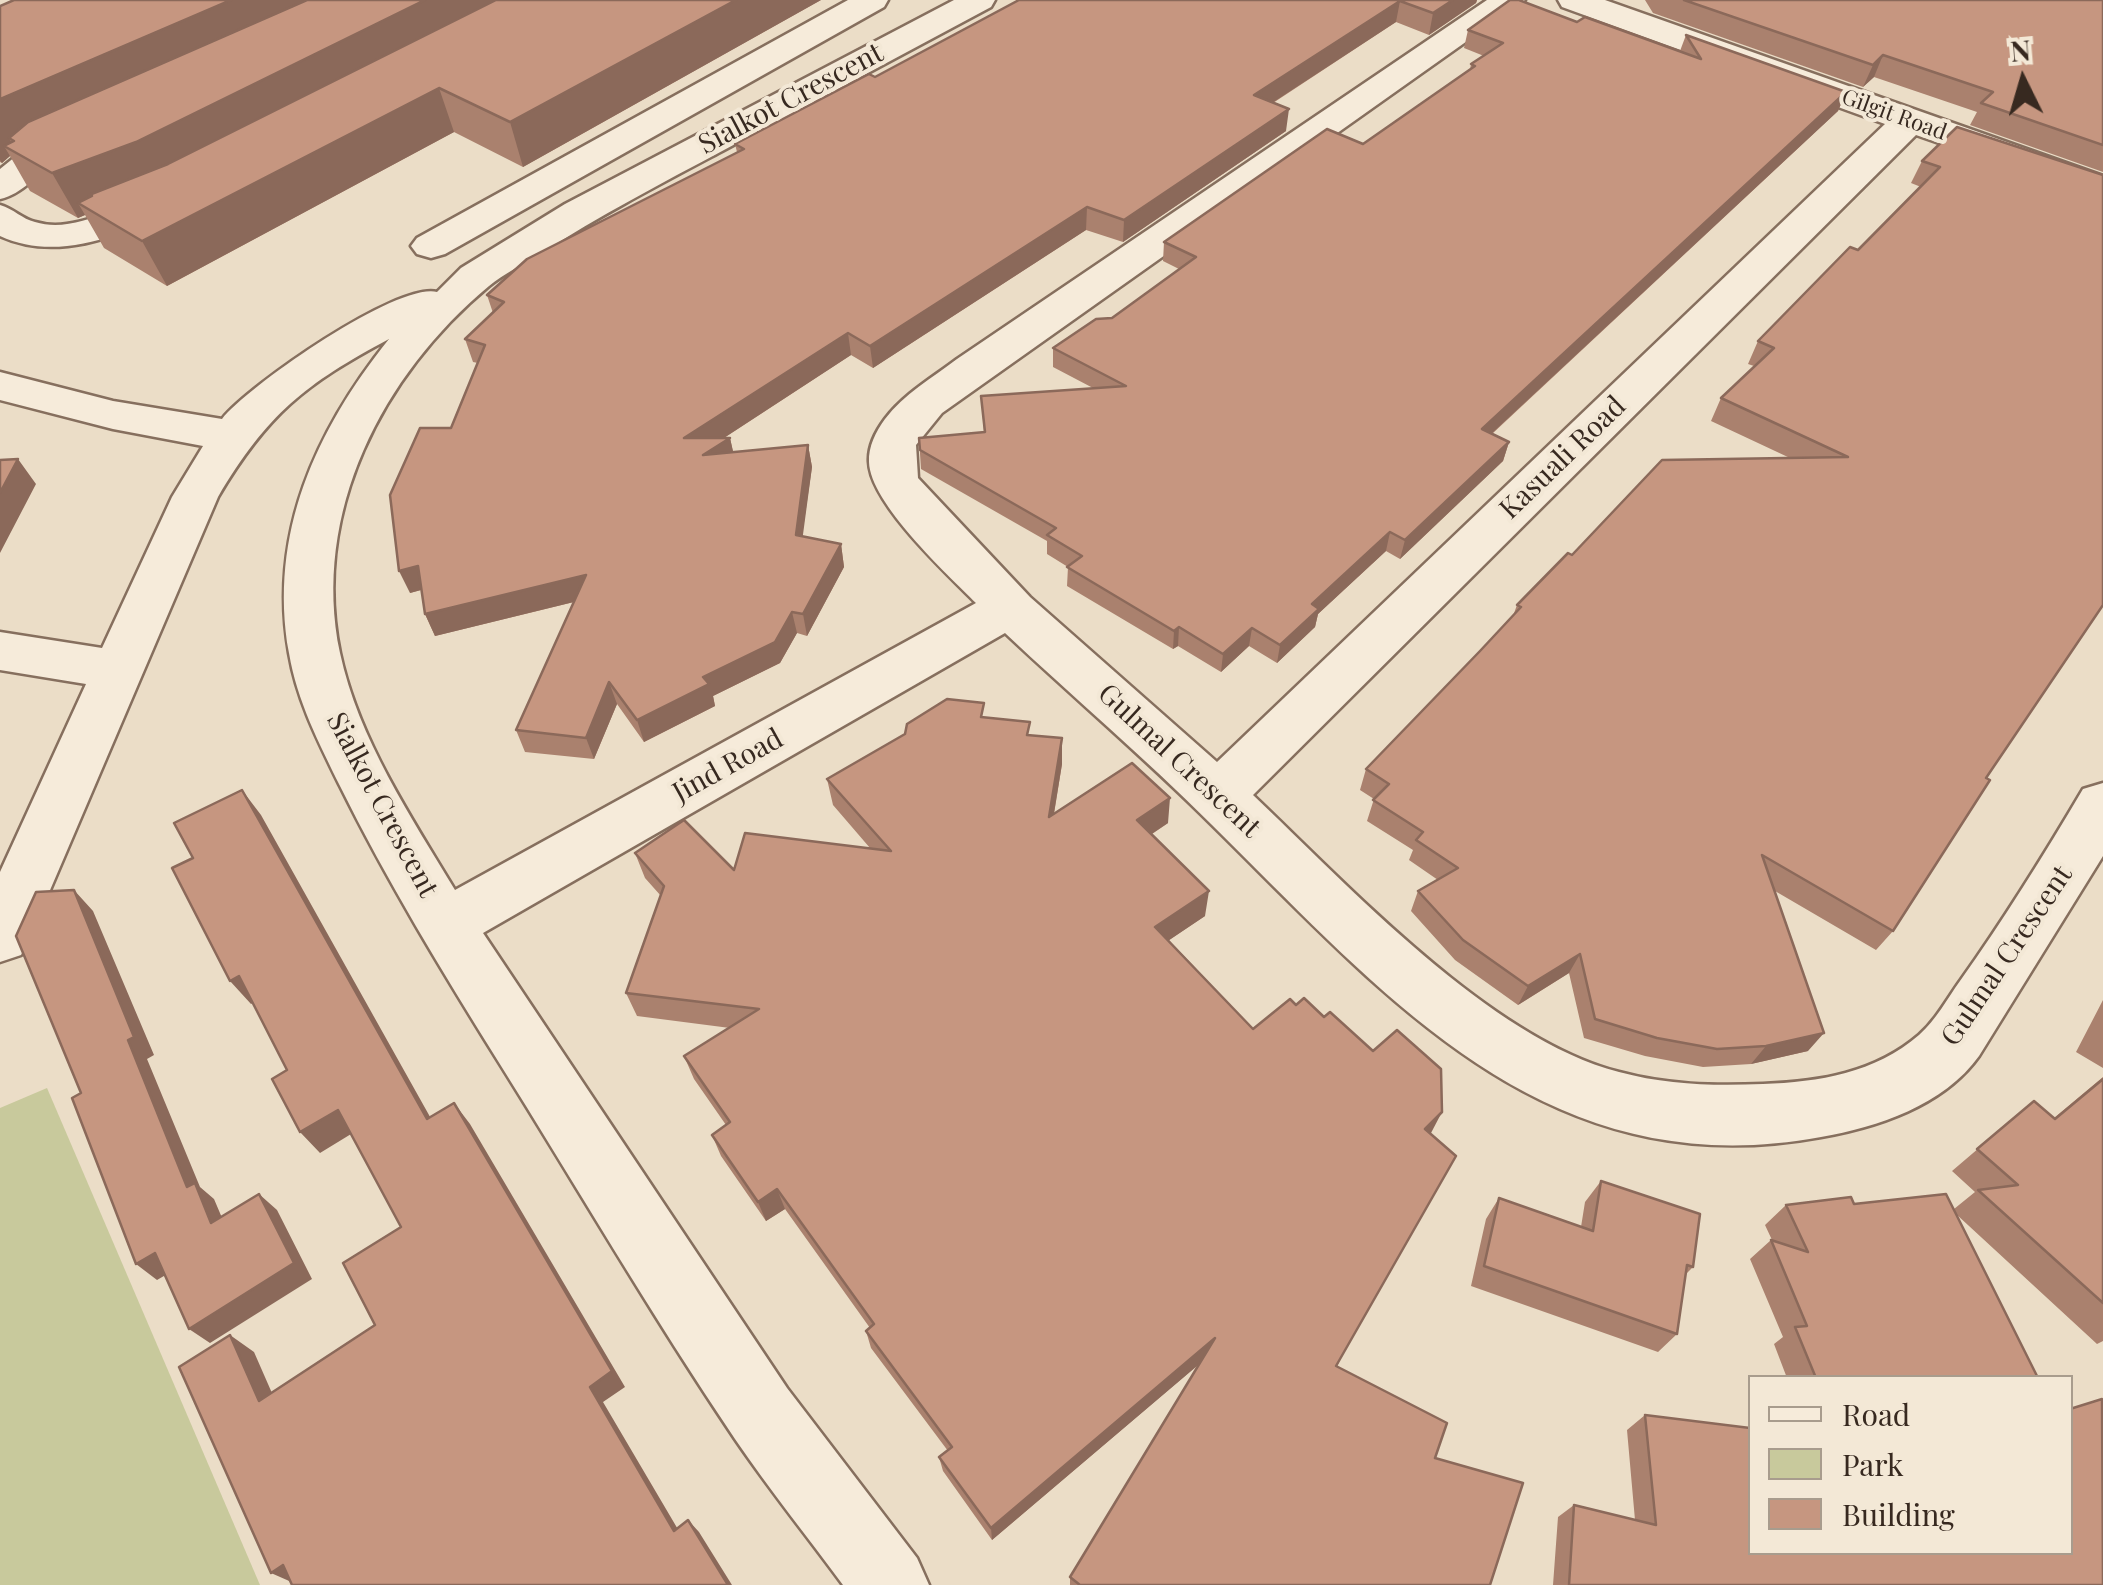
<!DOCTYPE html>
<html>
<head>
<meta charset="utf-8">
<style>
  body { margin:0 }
  #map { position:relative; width:2103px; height:1585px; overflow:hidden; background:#ebddc7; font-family:"Playfair Display",serif }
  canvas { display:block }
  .legend { position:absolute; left:1748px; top:1375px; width:325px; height:180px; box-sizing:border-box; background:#f3e8d6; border:2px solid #a89c8d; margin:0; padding:12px 18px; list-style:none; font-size:30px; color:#372920 }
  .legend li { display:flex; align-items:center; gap:20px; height:50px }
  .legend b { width:50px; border:2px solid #a89c8d }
  .north { position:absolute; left:1973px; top:30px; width:100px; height:100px; -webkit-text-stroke:8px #f3e8d6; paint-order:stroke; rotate:355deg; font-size:28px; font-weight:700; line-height:40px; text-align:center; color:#372920 }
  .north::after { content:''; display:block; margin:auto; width:35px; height:45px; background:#372920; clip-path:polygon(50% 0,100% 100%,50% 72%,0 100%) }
</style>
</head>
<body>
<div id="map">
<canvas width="2103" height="1585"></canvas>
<ul class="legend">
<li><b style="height:12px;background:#f6ebda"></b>Road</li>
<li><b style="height:28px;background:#c8c99c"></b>Park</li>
<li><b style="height:28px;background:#c69680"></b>Building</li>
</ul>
<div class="north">N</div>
</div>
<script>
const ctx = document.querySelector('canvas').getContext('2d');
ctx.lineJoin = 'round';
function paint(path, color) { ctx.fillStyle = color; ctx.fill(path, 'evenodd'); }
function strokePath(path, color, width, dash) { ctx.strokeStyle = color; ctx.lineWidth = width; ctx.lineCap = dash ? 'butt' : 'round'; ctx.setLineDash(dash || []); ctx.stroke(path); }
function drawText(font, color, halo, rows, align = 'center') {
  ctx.font = font + ' "Playfair Display",serif'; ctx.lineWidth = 8; ctx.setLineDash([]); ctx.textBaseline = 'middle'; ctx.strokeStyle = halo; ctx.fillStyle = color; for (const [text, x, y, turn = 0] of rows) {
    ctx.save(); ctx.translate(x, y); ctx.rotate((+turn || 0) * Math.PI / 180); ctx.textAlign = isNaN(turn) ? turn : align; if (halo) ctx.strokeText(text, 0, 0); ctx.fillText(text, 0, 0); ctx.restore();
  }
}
const green = new Path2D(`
  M47,1088l213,497h-260v-477z`);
const minor = new Path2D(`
  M848,0h40l-4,7 -439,247 -14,4 -14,-4 -6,-8 6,-8z
  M954,0h41l-4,7c-89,48 -178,95 -267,143 -62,33 -125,66 -184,104 -17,10 -36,20 -51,32 -107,89 -178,227 -149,367 18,85 71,164 115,237l521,-287c-29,-29 -106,-100 -107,-141 -1,-15 7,-31 16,-43 19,-25 47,-41 72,-60l530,-359h38l-583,413 -26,32 2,33 112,119 187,165 668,-638 -323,-117 -4,-7h47l498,176v24l-187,-65 -663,660c96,91 237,244 366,277 48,13 95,14 144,12 56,-2 112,-11 156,-49 17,-15 28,-36 41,-54 44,-62 84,-126 123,-192l20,-6v73l-124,200c-35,49 -101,71 -158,81 -276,51 -434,-140 -610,-313 -66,-66 -138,-127 -206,-191l-522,300 304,455 130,170 12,27h-86c-36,-49 -74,-96 -108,-146 -83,-123 -158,-252 -237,-378 -56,-90 -111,-180 -158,-275 -21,-43 -43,-85 -51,-133 -21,-119 27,-223 100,-314 -84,45 -122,75 -171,158l-188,440 -9,18 -21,7v-90l86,-188 -86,-14v-38l102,16 70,-151 31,-51 -90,-17 -113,-29v-28l113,29 109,18c26,-33 175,-137 215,-127l24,-24 104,-64z
  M85,123l13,3 5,8c-11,16 -33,19 -49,29 -19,12 -31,31 -54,36v-30l26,-21z
  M164,191l14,4 5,8 -5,8c-56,23 -120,52 -178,25v-31c14,4 22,14 35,17 42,13 89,-21 129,-31z`);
const wall = new Path2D(`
  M14,0h807l-298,167 -69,-35 -287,154 -63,-38 -19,-33 -7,3 -48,-27 -20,-35 -8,7 -2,-1v-156z
  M1019,0h458l-1,3 -47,32 -33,-13 -123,81 13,28 -163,111 -37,-12 -213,138 -22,-13 -127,83h6l3,14 75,-7 4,22 -10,69 39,8 3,23 -37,69 -10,-3 -17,30 -67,33 2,10 -71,36 -27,-38 -23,55 -69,-7 -9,-22 58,-128 -139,34 -10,-22 -4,-24 -11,3 41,-165 27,-65 -5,-1 -8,-23 28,-26 -6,-18 250,-143 -2,-8 140,-67z
  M1645,0h458v172l-133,-47 7,-13 -103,-35 -11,10 -210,-74z
  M1577,22l103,29 6,-16 160,57 -8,19 -346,323 17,8 -6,19 -103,98 -14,-8 -68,63 -3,13 -38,36 -28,-17 -28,26 -43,-26 -5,3 -106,-63 1,-19 -21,-13v-13l-126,-72 -2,-31 65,-6 -3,-36 112,-8 -40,-21v-19l59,-30 67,-49 -16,-8 1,-19 199,-98 107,-74 1,-6 13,-8 -20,-8 4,-18z
  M1957,127l29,651 -93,153 -17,19 -101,-59 33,160 -57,13 -48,3 -58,-11 -61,-18 -15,-65 -51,32 -63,-45 -44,-49 7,-20 20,-11 -29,-20 4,-10 -46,-29 7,-22 -14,-9 6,-21 114,-118 33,-35 4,-11 55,-50 218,-97 -79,-37 10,-23 33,-32 -6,-2 10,-23 100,-91 63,-63 -10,-4 11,-22z
  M984,718l47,17 31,3v26l-8,50 114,9 -16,11 53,82 -36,24 84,89 178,105 -94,233 98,91 55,127h-420v-8l129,-213 -207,176 -49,-69 -4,-14 9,-6 -77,-103 -5,-17 4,-3 -85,-119 -19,12 -45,-65 -9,-21 14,-10 -32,-46 -10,-23 46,-28 -93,-12 -11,-23 35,-97 -16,-18 -10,-25 99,17 136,-22 -37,-43 -6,-26z
  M2103,1000v68l-27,-16z
  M2103,1077v264l-6,3 -141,-130 82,164h-251l-13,-34 9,-7 -33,-78 21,-19h1l-7,-15 21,-20 68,-1 100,5 21,-17 -23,-21 82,-70 20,17z
  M1601,1181l92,86 -8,8 -8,59 -19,18 -187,-66 15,-67 13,-21 82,29 4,-25z
  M1645,1415l105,137 353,33h-550l5,-68 16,-12 61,15 -8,-90z`);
const shadedWall = new Path2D(`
  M231,0h115l-332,141 -5,-3 7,13 -12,-5 6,10 -8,7 -2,-3v-61z
  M425,0h100l-366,187 -67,9 -3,-1 9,15 -20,-7 7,12 -7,3 -26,-45z
  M736,0h85l-298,167 -13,-45z
  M1453,0h24l-1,3 -47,32 4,-22z
  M1400,1l-4,21 -144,94 2,-21z
  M1883,55l-9,22 -11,10 10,-22z
  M439,88l15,44 -287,154 -25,-45z
  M1846,92l-8,19 -362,337 6,-19z
  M1289,109l-3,22 -163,111 1,-22z
  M1087,207l-1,23 -213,138 -3,-22z
  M848,333l3,22 -161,105 -6,-22z
  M730,438l5,22 -32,-5z
  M1509,442l-6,19 -103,98 5,-19z
  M808,445l4,22 -12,90 -4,-22z
  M18,459l18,25 -36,69v-60z
  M1390,532l-4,19 -68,63 -3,13 -38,36 3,-18 32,-41z
  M841,544l3,23 -37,69 -4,-22z
  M418,566l10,22 -18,5 -11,-22z
  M586,575l8,22 -159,39 -10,-22z
  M792,612l5,21 -17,30 -67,33 2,10 -71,36 -7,-22 66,-43z
  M1179,627l-1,19 -5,3 1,-18z
  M1252,628l-3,18 -28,26 2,-18z
  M609,682l8,22 -23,55 -8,-21z
  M1062,738v26l-13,79v-26z
  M242,790l19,25 182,325 -16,-21z
  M1170,798l-2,25 -33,22 2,-25z
  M74,890l19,21 61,144 -7,4 53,128 14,12 17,40 -20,-16 -24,-36 -59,-147z
  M1209,891l-4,25 -52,35 2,-24z
  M1580,954l-11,19 -51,32 10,-19z
  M239,976l21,23 -9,5 -21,-23z
  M1824,1033l-16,18 -57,13 15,-18z
  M454,1103l16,21 155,263 -22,15 83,141 -12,-12 -84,-144z
  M338,1110l18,21 -36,22 -20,-21z
  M1442,1112l-11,21 -16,17 10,-21z
  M777,1189l8,20 -19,12 -8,-19z
  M259,1194l18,16 35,69 -102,64 -21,-14z
  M155,1253l21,16 -19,11 -21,-16z
  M230,1335l24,17 28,64 -23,-15z
  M1215,1338l-5,17 -218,185 -1,-12z
  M688,1520l11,12 33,53h-4z
  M283,1565l13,19 -25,-11z`);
const building = new Path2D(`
  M14,0h217l-231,99v-93z
  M307,0h118l-289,142 -84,31 -48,-27 10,-5 -5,-3 19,-16z
  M496,0h240l-226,122 -71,-34 -297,153 -64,-38 14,-7 -3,-1 79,-31z
  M1019,0h434l-20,13 -33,-12 -146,94 35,14 -165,111 -37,-13 -217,139 -22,-13 -164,105h46l-27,17 105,-10 -12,90 45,9 -38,70 -11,-2 -17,30 -72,35 6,7 -72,36 -28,-38 -23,56 -70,-8 70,-155 -161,39 -7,-48 -19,5 -9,-76 30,-67h31l34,-83 -20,-6 39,-37 -17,-7 40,-36 217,-110 -9,-5 134,-70 6,3z
  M1510,0h9l58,22 8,-5 116,42 -15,-24 160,57 -364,337 27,13 -104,98 -15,-8 -78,72 7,5 -39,36 -28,-17 -29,26 -44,-27 -5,4 -107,-64 15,-11 -35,-21 9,-7 -136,-78 -1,-12 66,-6 -4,-36 145,-10 -73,-38 43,-29 16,-1 84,-61 -32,-15 163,-113 36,15 112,-78 -4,-2 32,-21 -35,-13z
  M1684,0h419v145l-122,-42 12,-11 -110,-37 -10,10z
  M1957,127l146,48v430l-117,173 4,2 -97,151 -131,-76 62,178 -58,13 -49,3 -60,-11 -62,-19 -15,-65 -52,32 -65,-46 -45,-49 40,-23 -42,-28 7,-8 -50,-32 16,-16 -23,-15 114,-118 41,-44 -4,-2 51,-52 4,2 90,-95 186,-3 -127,-59 53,-50 -16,-7 92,-94 8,3 82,-83 -18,-6z
  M18,459l-18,34v-33z
  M947,699l37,4 -3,14 49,5 -3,13 35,3 -13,79 83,-54 38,35 -33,22 72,71 -54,36 98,102 37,-30 6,6 8,-7 20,19 6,-5 43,39 24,-21 44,39 1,43 -17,17 31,27 -120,210 111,57 -12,35 88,25 -33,102h-410l-10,-8 145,-239 -224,190 -52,-71 13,-10 -86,-116 8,-7 -97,-135 -19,13 -46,-67 18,-13 -46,-66 75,-47 -133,-16 38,-107 -29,-33 49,-33 50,50 11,-37 146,18 -64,-72 78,-45 2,-10z
  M242,790l185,329 27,-16 158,268 -22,16 84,144 14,-11 40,65h-436l-9,-20 -12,8 -92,-206 51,-32 29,66 116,-76 -32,-62 58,-36 -63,-117 -38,22 -28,-53 15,-9 -48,-94 -9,5 -58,-113 21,-10 -19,-35z
  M74,890l60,147 -6,3 59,147 8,-4 16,40 48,-29 35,69 -105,66 -34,-76 -19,11 -64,-166 9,-5 -65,-157 20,-44z
  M2103,1079v224l-125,-113 40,-5 -41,-36 57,-48 21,18z
  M1601,1181l99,33 -7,53 -6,-2 -10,69 -193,-68 15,-68 94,33z
  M1946,1194l92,184h-222l-21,-51 12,-1 -36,-86 37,12 -22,-47 65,-8 3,7z
  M2102,1399l1,186h-534l5,-80 82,20 -11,-110 105,13v124h320v-143z`);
const farStreetnames = [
  ["Gilgit Road",1894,115,20]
];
const streetNames = [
  ["Sialkot Crescent",791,99,-28],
  ["Kasuali Road",1563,458,-44],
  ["Gulmal Crescent",1179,761,43],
  ["Jind Road",728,766,-29],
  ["Sialkot Crescent",382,805,62],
  ["Gulmal Crescent",2007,956,-56]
];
paint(green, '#c8c99c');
strokePath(minor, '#866f5e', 5);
paint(minor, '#f6ebda');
paint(wall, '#aa816e');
paint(shadedWall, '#8b695a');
paint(building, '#c69680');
strokePath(building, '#8b695a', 2.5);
drawText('22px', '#372920', '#f3e8d6', farStreetnames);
drawText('28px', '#372920', '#f3e8d6', streetNames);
</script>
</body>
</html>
